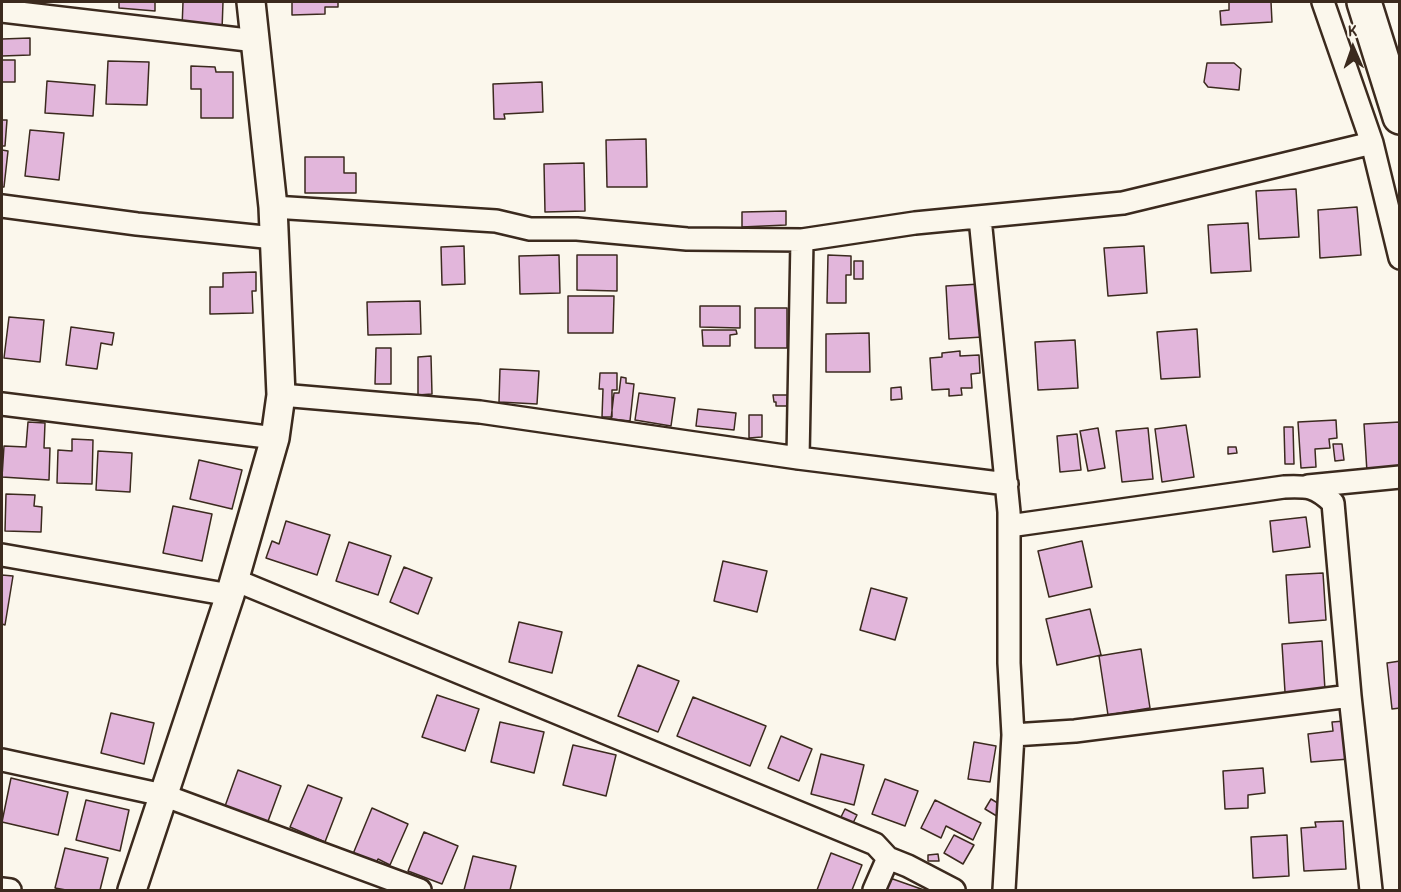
<!DOCTYPE html>
<html>
<head>
<meta charset="utf-8">
<style>
  body { margin:0 }
  #map { position:relative; width:1401px; height:892px; overflow:hidden; background:#fbf7ec; font-family:"Patrick Hand",sans-serif }
  canvas { display:block }
  .frame { position:absolute; inset:0; border:3px solid #3b2a1e; pointer-events:none }
  .north { position:absolute; left:1323px; top:18px; width:60px; height:60px; -webkit-text-stroke:4px #fbf7ec; paint-order:stroke; rotate:358deg; font-size:16px; font-weight:700; line-height:24px; text-align:center; color:#3b2a1e }
  .north::after { content:''; display:block; margin:auto; width:21px; height:27px; background:#3b2a1e; clip-path:polygon(50% 0,100% 100%,50% 72%,0 100%) }
</style>
</head>
<body>
<div id="map">
<canvas width="1401" height="892"></canvas>
<div class="frame"></div>
<div class="north">K</div>
</div>
<script>
const ctx = document.querySelector('canvas').getContext('2d');
ctx.lineJoin = 'round';
function paint(path, color) { ctx.fillStyle = color; ctx.fill(path, 'evenodd'); }
function strokePath(path, color, width, dash) { ctx.strokeStyle = color; ctx.lineWidth = width; ctx.lineCap = dash ? 'butt' : 'round'; ctx.setLineDash(dash || []); ctx.stroke(path); }
const building = new Path2D(`
  M119,2h36v9l-36,-3z
  M183,2h40l-1,28 -40,-2z
  M292,2h46v5h-13v7l-33,1z
  M1229,2h42l1,20 -51,3 -1,-14 9,-1z
  M30,38v17l-28,1v-17z
  M2,60h13v22h-13z
  M108,61l41,1 -2,43 -41,-1z
  M1207,63h27l7,6 -2,21 -31,-3 -4,-5z
  M191,66l24,1 1,5h17v46h-32v-29h-10z
  M47,81l48,4 -2,31 -48,-3z
  M542,82l1,30 -39,2 1,5h-11l-1,-35z
  M2,120h5l-2,26h-3z
  M30,130l34,3 -5,47 -34,-4z
  M646,139l1,48h-40l-1,-47z
  M2,150l6,1 -4,36h-2z
  M305,157h39v16h12v20h-51z
  M584,163l1,48 -40,1 -1,-48z
  M1296,189l3,48 -40,2 -3,-48z
  M1357,207l4,48 -41,3 -2,-48z
  M786,211v14l-44,2v-15z
  M1248,223l3,48 -40,2 -3,-48z
  M464,246l1,38 -23,1 -1,-38z
  M1144,246l3,47 -39,3 -4,-48z
  M559,255l1,38 -40,1 -1,-38z
  M577,255h40v36l-40,-1z
  M828,255l23,1v19h-5v28h-19z
  M854,261h9v18h-9z
  M256,272v19h-4l1,22 -43,1v-27h13v-14z
  M980,284l3,53 -34,2 -3,-53z
  M568,296h46l-1,37h-45z
  M420,301l1,33 -53,1 -1,-33z
  M700,306h40v22l-40,-1z
  M755,308h32v40h-32z
  M9,317l35,3 -4,42 -36,-4z
  M71,327l43,6 -2,12 -11,-2 -4,26 -31,-4z
  M1197,329l3,48 -39,2 -4,-47z
  M702,330h34l1,4 -7,1v11h-27z
  M869,333l1,39h-44v-38z
  M1075,340l3,48 -40,2 -3,-48z
  M376,348h15v36h-16z
  M960,351v5l19,-1 1,18 -9,1 1,14h-11l1,7 -13,1v-7l-17,1 -2,-32 12,-1v-4z
  M431,356l1,38 -14,1v-38z
  M500,369l39,2 -2,33 -38,-2z
  M600,373h17v17h-5v27h-10l1,-28h-4z
  M621,377l5,1v5l8,1 -4,37 -19,-2 3,-26h5z
  M901,387l1,12 -11,1v-12z
  M639,393l36,5 -4,28 -36,-6z
  M773,395h19l1,11h-17v-4h-2z
  M698,409l38,4 -2,17 -38,-4z
  M749,415h13v22l-13,1z
  M1336,420l1,18 -8,1 1,9 -15,1 1,18 -15,1 -3,-46z
  M28,422l17,1 -1,25h6l-1,32 -47,-3 2,-31 22,1z
  M1400,422v48l-33,2 -3,-48z
  M1186,425l8,52 -32,5 -7,-53z
  M1284,427h9l1,37h-9z
  M1098,428l7,40 -17,3 -8,-40z
  M1148,428l5,51 -31,3 -6,-51z
  M1077,434l4,36 -21,2 -3,-36z
  M72,439l21,1 -1,44 -35,-1 1,-33 14,1z
  M1333,444h9l2,16 -9,1z
  M1228,447h8l1,6 -9,1z
  M98,451l34,2 -2,39 -34,-2z
  M199,460l43,10 -10,39 -42,-10z
  M6,494l29,1 -1,11 8,1 -1,25 -36,-1z
  M173,506l39,8 -10,47 -39,-8z
  M1306,517l4,30 -37,5 -3,-31z
  M286,521l44,14 -13,40 -51,-17 6,-17 7,3z
  M1082,541l10,46 -43,10 -11,-46z
  M349,542l42,14 -13,39 -42,-14z
  M723,561l44,10 -10,41 -43,-11z
  M404,567l28,11 -14,36 -28,-12z
  M1323,573l3,47 -37,3 -3,-48z
  M2,575l11,1 -8,49 -3,-1z
  M871,588l36,10 -12,42 -35,-10z
  M1090,609l11,46 -44,10 -11,-46z
  M519,622l43,10 -10,41 -43,-11z
  M1322,641l3,49 -40,2 -3,-48z
  M1141,649l9,59 -42,7 -9,-59z
  M1400,661v47l-8,1 -5,-46z
  M638,665l41,16 -21,51 -40,-16z
  M437,695l42,14 -14,42 -43,-14z
  M693,697l73,29 -16,40 -73,-30z
  M111,713l43,10 -10,41 -43,-11z
  M1345,721l4,38 -38,3 -3,-28 25,-3 -1,-9z
  M500,722l44,10 -10,41 -43,-11z
  M781,736l31,13 -13,32 -31,-13z
  M974,742l22,4 -6,36 -22,-3z
  M573,745l43,10 -10,41 -43,-11z
  M821,754l43,11 -10,40 -43,-11z
  M1263,768l2,25 -17,2v13l-23,1 -2,-38z
  M238,770l43,16 -14,38 -43,-15z
  M11,778l57,14 -10,43 -56,-13z
  M885,779l33,12 -13,35 -33,-12z
  M308,785l34,13 -17,44 -35,-15z
  M991,799l15,9 -6,10 -15,-9z
  M86,800l43,10 -9,41 -44,-11z
  M935,800l46,23 -8,17 -27,-14 -5,12 -20,-10z
  M372,808l36,16 -18,41 -12,-6 -2,4 -23,-9z
  M845,809l12,6 -6,12 -12,-6z
  M1343,821l3,48 -42,2 -3,-43 15,-1 -1,-5z
  M424,832l34,14 -16,38 -34,-13z
  M954,835l20,10 -11,19 -19,-11z
  M1287,835l2,41 -36,2 -2,-41z
  M65,848l43,10 -8,32h-34l-11,-2z
  M831,853l31,12 -10,25h-35z
  M938,854l1,7h-11v-6z
  M473,856l43,10 -6,24h-46z
  M890,878l34,12h-38z`);
const minor = new Path2D(`
  M1323,2l49,141 28,115
  M2,11l254,30
  M2,206l135,18 137,14
  M273,207l223,14 34,8h47l110,10 115,1 113,-17 208,-20 249,-60
  M980,218l29,294v151l4,72 62,-4 275,-35
  M281,395l199,17 318,46 209,26
  M2,404l273,34
  M798,458l4,-218
  M1308,486l92,-9
  M1009,526l275,-39c24,-1 31,-1 49,16l17,193 21,194
  M2,555l228,40
  M235,580l640,264 13,14 20,8 46,24
  M2,760l161,35 257,95
  M2,889l8,1
  M874,890l14,-32
  M1004,890l9,-155`);
const tertiary = new Path2D(`
  M132,890l98,-295 45,-157 6,-43 -8,-188 -22,-205`);
const trunk = new Path2D(`
  M1364,2l36,115`);
paint(building, '#e2b6db');
strokePath(building, '#3b2a1e', 1.5);
strokePath(minor, '#3b2a1e', 26);
strokePath(tertiary, '#3b2a1e', 32);
strokePath(trunk, '#3b2a1e', 38);
strokePath(minor, '#fbf7ec', 21);
strokePath(tertiary, '#fbf7ec', 27);
strokePath(trunk, '#fbf7ec', 33);
</script>
</body>
</html>
